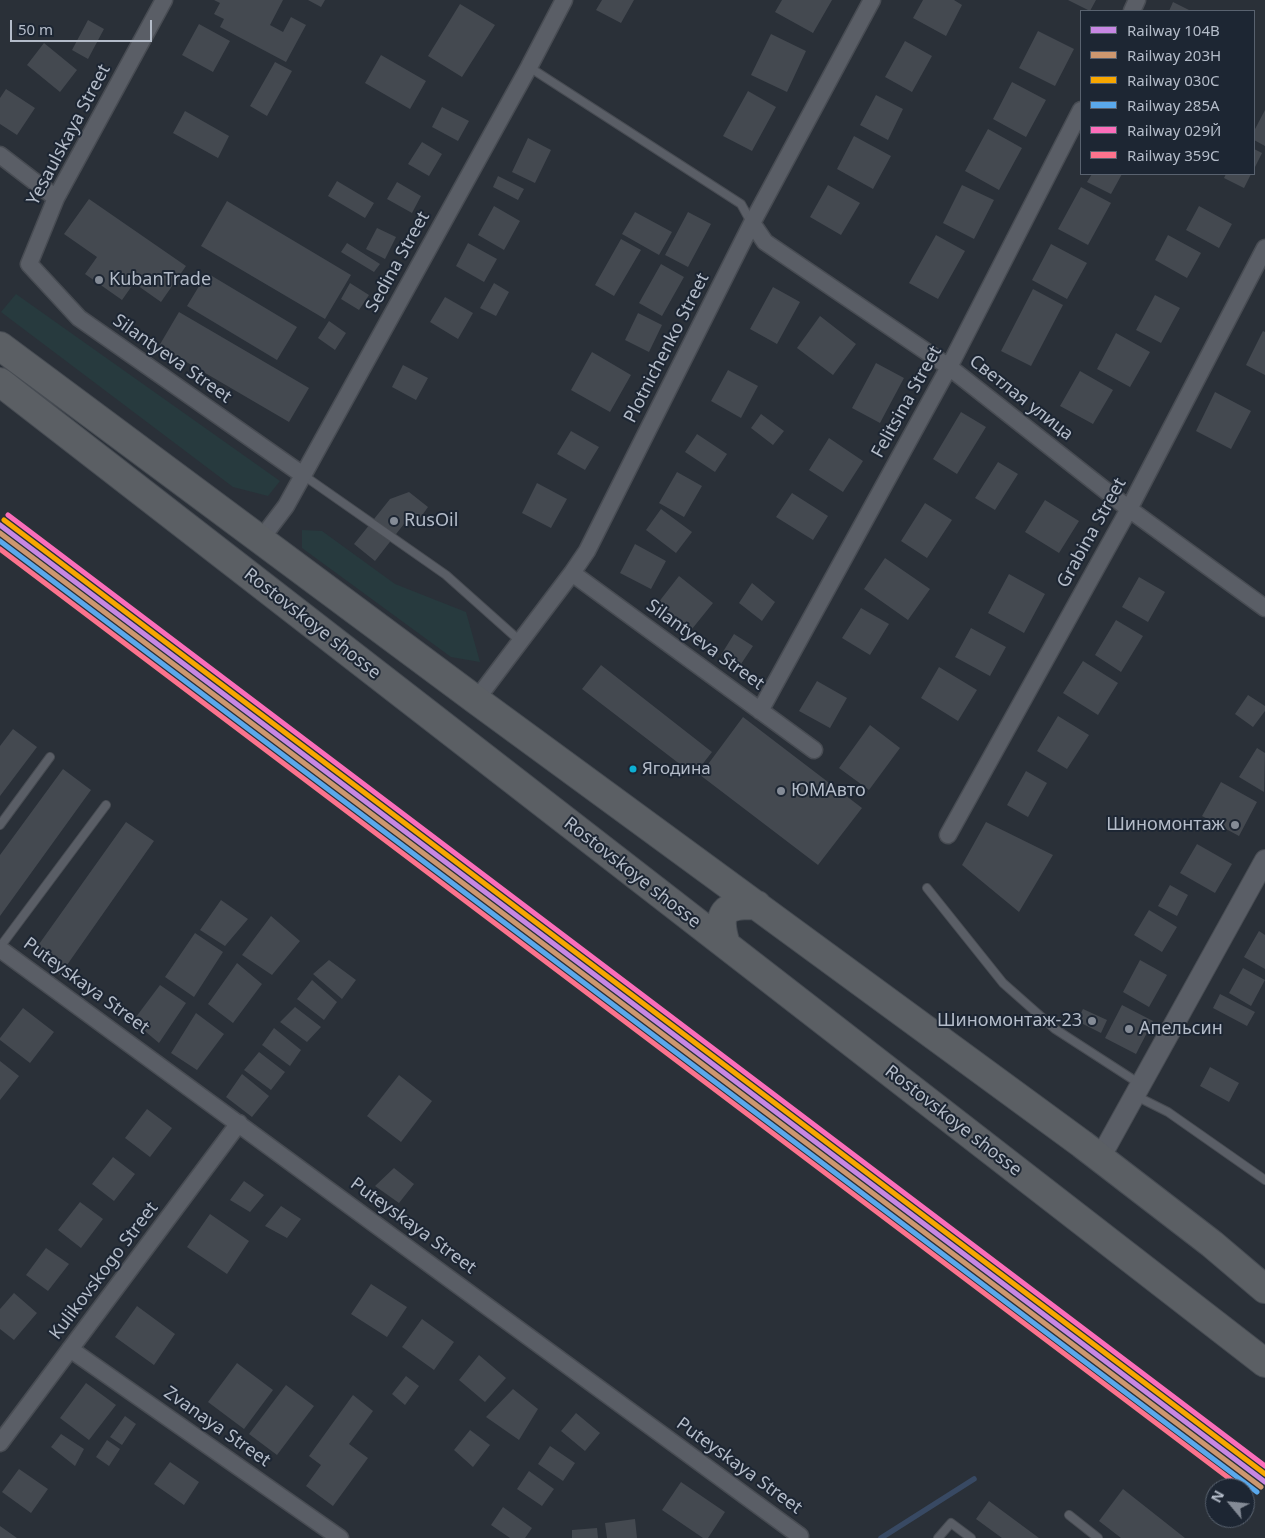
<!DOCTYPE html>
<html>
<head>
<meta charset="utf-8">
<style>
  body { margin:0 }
  #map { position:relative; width:1265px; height:1538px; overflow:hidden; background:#2a3038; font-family:"Noto Sans",sans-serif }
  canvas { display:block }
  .legend { position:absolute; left:1080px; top:10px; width:175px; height:165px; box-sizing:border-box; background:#1d2633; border:1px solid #59626f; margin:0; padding:6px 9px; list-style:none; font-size:15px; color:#b4bcc9 }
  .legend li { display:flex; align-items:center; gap:10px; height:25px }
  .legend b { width:25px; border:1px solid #59626f }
  .north { position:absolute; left:1205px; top:1478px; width:50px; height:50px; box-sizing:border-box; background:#1d2633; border:1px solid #59626f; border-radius:50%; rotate:298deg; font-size:14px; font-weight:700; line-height:20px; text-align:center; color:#b4bcc9 }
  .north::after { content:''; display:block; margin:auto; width:18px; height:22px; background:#848b96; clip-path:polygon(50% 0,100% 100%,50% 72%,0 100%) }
  .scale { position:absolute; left:10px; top:20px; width:142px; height:22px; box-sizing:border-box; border:2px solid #b4bcc9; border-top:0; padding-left:6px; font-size:15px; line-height:18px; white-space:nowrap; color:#b4bcc9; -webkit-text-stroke:4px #1d2633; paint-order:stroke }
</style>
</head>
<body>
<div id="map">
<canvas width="1265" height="1538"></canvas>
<ul class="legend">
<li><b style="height:6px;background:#c787e3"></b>Railway 104В</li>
<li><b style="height:6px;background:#cd976f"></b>Railway 203Н</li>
<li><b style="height:6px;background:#f7a600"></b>Railway 030C</li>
<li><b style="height:6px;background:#5aa8eb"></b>Railway 285А</li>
<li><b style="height:6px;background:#fb6dba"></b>Railway 029Й</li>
<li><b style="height:6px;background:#fc738d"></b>Railway 359С</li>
</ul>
<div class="north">N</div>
<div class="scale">50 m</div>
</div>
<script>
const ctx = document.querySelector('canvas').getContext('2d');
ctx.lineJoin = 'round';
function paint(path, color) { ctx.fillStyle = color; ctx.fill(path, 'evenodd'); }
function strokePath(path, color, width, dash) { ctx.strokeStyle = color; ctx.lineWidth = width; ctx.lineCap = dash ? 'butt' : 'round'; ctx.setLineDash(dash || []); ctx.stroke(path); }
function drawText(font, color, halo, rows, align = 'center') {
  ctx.font = font + ' "Noto Sans",sans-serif'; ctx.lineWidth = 4; ctx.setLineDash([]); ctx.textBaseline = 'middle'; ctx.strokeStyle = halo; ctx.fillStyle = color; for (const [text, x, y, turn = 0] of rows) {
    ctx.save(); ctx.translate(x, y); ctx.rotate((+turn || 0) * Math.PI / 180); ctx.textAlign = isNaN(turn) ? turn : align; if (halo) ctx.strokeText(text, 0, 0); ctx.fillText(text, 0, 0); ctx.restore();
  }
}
const green = new Path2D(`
  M16,294l264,187 -12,15 -35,-9 -232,-175z
  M302,530l20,1 73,53 71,28 14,50 -29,-5 -149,-109z`);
const stream = new Path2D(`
  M881,1538l93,-59`);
const building = new Path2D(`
  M214,0h69l-13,25 13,7 8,-15 15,8 -20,37 -66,-35 4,-8 -10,-5 6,-11z
  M308,0h17l-4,7z
  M602,0h32l-13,23 -25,-13z
  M782,0h50l-19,33 -38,-21z
  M923,0h31l8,5 -16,31 -33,-18z
  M1068,0h28l-6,11z
  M1173,2l18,9h-22z
  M460,4l35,21 -33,52 -34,-21z
  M88,20l16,9 -16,30 -16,-9z
  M199,24l31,17 -17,31 -31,-17z
  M1038,31l36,18 -19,37 -36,-18z
  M771,34l35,17 -19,41 -36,-17z
  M905,41l27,15 -20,36 -27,-15z
  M44,43l33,27 -17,22 -33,-27z
  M381,55l45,26 -16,28 -45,-26z
  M275,62l17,9 -25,45 -17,-10z
  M1012,82l34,18 -20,37 -33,-18z
  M6,89l29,19 -18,27 -17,-11v-26z
  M748,91l28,16 -24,44 -29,-15z
  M876,95l27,14 -15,31 -28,-15z
  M442,107l27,14 -11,20 -26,-14z
  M1265,110v36l-11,-6v-9z
  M185,111l44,25 -11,22 -45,-25z
  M988,129l34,19 -23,42 -34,-19z
  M854,136l37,20 -18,33 -36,-20z
  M528,138l23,12 -16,33 -23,-11z
  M422,142l20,12 -13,22 -21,-12z
  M1254,149l8,4 -8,16z
  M1092,174h30l-11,20 -24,-12z
  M1226,174h25l-7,14 -20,-10z
  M498,176l26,13 -6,11 -25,-13z
  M337,181l37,22 -9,15 -37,-22z
  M397,182l24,14 -9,17 -25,-14z
  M828,185l32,18 -19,32 -31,-18z
  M962,185l32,15 -20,39 -31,-16z
  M1081,187l30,16 -23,42 -30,-16z
  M89,199l97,67 -25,36 -27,-19 -12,17 -37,-26 12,-17 -33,-23z
  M227,201l124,74 -26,44 -124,-73z
  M494,206l26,15 -16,29 -26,-15z
  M1199,206l33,18 -13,24 -33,-18z
  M635,212l37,20 -13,23 -37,-21z
  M688,212l23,12 -23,43 -23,-12z
  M377,228l19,9 -11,22 -19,-10z
  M936,235l29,16 -27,48 -29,-16z
  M1168,235l33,18 -14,25 -32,-18z
  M621,239l20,11 -27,46 -19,-11z
  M347,243l33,21 -6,8 -33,-20z
  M468,243l29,16 -13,23 -28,-16z
  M1051,244l36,19 -20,36 -35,-19z
  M661,264l23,13 -22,39 -23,-13z
  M207,273l90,54 -20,33 -90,-54z
  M350,283l19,12 -10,15 -18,-11z
  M494,283l15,9 -13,24 -16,-8z
  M773,287l27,15 -23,42 -27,-15z
  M1033,289l30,16 -32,61 -30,-15z
  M1155,295l25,13 -19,35 -25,-13z
  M445,297l28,16 -15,26 -28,-17z
  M179,312l130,76 -20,34 -130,-76z
  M638,313l24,12 -13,27 -24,-12z
  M820,316l36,28 -23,31 -36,-27z
  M329,321l17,12 -11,17 -17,-12z
  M1263,331l2,1v43l-19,-10z
  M1116,333l34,19 -20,35 -33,-18z
  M592,352l39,23 -21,37 -39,-22z
  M876,363l28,15 -24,45 -28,-15z
  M403,365l25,13 -12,22 -24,-13z
  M728,370l30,16 -17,32 -30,-17z
  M1080,371l33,19 -20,34 -33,-18z
  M1215,392l36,19 -20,38 -35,-18z
  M961,412l25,15 -29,47 -24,-15z
  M761,414l23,17 -11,14 -22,-17z
  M571,431l28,16 -14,23 -28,-16z
  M697,434l30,20 -12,18 -30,-20z
  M829,438l34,23 -20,31 -34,-22z
  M998,462l20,12 -23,36 -20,-12z
  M677,472l25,14 -18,31 -25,-14z
  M537,483l30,16 -16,29 -29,-15z
  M409,492l19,15 -10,14 -7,-6 -36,46 -21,-17 36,-45z
  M792,493l36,23 -15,24 -37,-23z
  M1045,500l34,21 -20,32 -34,-21z
  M925,503l27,17 -25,38 -26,-17z
  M661,509l31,23 -16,21 -30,-23z
  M635,544l31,17 -15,28 -31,-16z
  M885,558l45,31 -22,31 -44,-31z
  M1009,574l36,20 -21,39 -36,-20z
  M679,576l34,27 -21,26 -34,-26z
  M1139,577l26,15 -17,30 -26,-15z
  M752,583l23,19 -13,19 -23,-18z
  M861,608l28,16 -19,31 -28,-17z
  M1116,620l27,16 -22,36 -26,-17z
  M971,628l35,19 -16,29 -35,-19z
  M734,634l19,12 -14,21 -18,-12z
  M1083,661l35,22 -20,32 -35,-22z
  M601,665l111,87 -18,23 -112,-86z
  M939,667l38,23 -19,31 -37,-23z
  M817,681l30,17 -17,30 -31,-17z
  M1248,695l17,11v5l-12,16 -18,-13z
  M1058,716l31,19 -22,34 -30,-18z
  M743,717l119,91 -44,57 -118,-90z
  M870,725l30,23 -31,42 -30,-22z
  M13,729l24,18 -37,49v-50z
  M1257,748l8,5 -1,39 -25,-15z
  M63,769l28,21 -91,126v-61z
  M1026,771l21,12 -19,34 -21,-12z
  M1221,782l36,20 -18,34 -37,-20z
  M126,822l28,19 -94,134 -28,-21z
  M986,822l67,33 -34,57 -57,-47z
  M1197,844l35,20 -17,29 -35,-20z
  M1170,885l18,10 -11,21 -19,-10z
  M221,900l27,19 -23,27 -25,-16z
  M1149,910l28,17 -15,25 -28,-17z
  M271,916l29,25 -28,34 -30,-20z
  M1259,931l6,4v34l-21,-12z
  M195,933l28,19 -29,45 -29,-20z
  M329,960l27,20 -14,19 -29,-25z
  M1140,960l27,15 -18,32 -26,-15z
  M237,963l25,21 -29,39 -25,-19z
  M1243,968l22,12 -14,26 -22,-13z
  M312,980l25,22 -13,18 -27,-21z
  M160,985l26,18 -27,40 -26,-22z
  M1220,994l35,18 -8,14 -34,-18z
  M1122,1005l31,16 -17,33 -31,-16z
  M295,1007l26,20 -14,15 -27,-20z
  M23,1008l31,24 -24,31 -30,-23v-2z
  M1083,1009l24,11 -6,13 -24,-12z
  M196,1013l28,21 -27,36 -26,-17z
  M274,1028l27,22 -11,16 -28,-21z
  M259,1052l26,20 -14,18 -27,-20z
  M0,1061l19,15 -19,24z
  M1210,1067l29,16 -10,19 -29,-16z
  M242,1074l27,22 -17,21 -26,-20z
  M399,1075l33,26 -31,41 -34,-26z
  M147,1109l25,19 -22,29 -25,-19z
  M113,1157l22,17 -21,27 -22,-17z
  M394,1168l20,16 -15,19 -24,-17z
  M244,1181l20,14 -14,17 -20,-12z
  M80,1202l23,17 -22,29 -23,-18z
  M281,1206l20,13 -14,19 -22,-12z
  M210,1214l39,27 -22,33 -40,-27z
  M46,1248l23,16 -21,27 -22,-16z
  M371,1284l36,23 -20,30 -36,-23z
  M14,1293l23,20 -23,27 -14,-11v-20z
  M137,1306l38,28 -21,31 -39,-28z
  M422,1319l32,23 -20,28 -32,-23z
  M479,1355l27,23 -21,24 -26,-22z
  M237,1363l36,27 -29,39 -36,-27z
  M406,1376l13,10 -14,19 -13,-11z
  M86,1383l30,22 -27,35 -29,-22z
  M286,1385l28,21 -37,49 -28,-21z
  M513,1389l25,20 -19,31 -33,-23z
  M353,1395l20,16 -24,33 19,14 -35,48 -27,-20 15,-21 -12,-9z
  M576,1413l24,20 -15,18 -24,-20z
  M125,1416l11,8 -14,21 -12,-8z
  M470,1430l20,15 -17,22 -19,-17z
  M61,1434l23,15 -9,17 -24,-19z
  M107,1440l13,9 -11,17 -13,-9z
  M550,1446l25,17 -12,18 -25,-17z
  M170,1462l29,20 -15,23 -30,-21z
  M19,1469l29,20 -17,24 -29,-21z
  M529,1471l25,18 -12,17 -25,-17z
  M681,1482l44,30 -17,26h-5l-41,-28z
  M1123,1489l62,49h-64l-22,-17z
  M989,1501l50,37h-37l-26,-19z
  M503,1507l29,21 -7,10h-15l-19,-13z
  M635,1519l2,19h-30l-2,-15z
  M0,1526l17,12h-17z
  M597,1528l1,10h-26v-8z`);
const service = new Path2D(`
  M529,67l212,137 10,18
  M303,475l143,100 74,66
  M0,825l50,-68
  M927,888l76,95 52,46 85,55
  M0,947l106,-142
  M1136,1096l32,16 97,68
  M1069,1515l29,23
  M938,1538l13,-15 20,15`);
const minor = new Path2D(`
  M164,0l-108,198 -27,66 50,54 224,157
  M1132,11l5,-11
  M0,155l56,43
  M752,223l13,19 184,125 180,142 136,99
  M261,539l25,-33 243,-439 35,-67
  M572,573l242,177
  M476,700l96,-127 15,-22 165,-328 120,-223
  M760,711l189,-344 132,-257
  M948,835l181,-326 136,-261
  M0,949l800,587
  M70,1349l270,189
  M0,1443l239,-320`);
const tertiary = new Path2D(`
  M1100,1158l165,-298`);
const trunk = new Path2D(`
  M0,346l476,354 606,444 130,100 53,45
  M0,382l1265,981
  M726,945c-10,-33 -3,-41 31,-40`);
const rail1 = new Path2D(`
  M0,525l1265,957`);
const rail2 = new Path2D(`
  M0,533l1261,954`);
const rail3 = new Path2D(`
  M4,520l1261,954`);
const rail4 = new Path2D(`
  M0,541l1257,951`);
const rail5 = new Path2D(`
  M8,515l1257,951`);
const rail6 = new Path2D(`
  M0,549l1242,939`);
const markers = [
  [99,280,5,"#848b96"],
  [394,521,5,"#848b96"],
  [633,769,4.5,"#0dafd3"],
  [781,791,5,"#848b96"],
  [1235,825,5,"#848b96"],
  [1092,1021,5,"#848b96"],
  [1129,1029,5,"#848b96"]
];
const busNames = [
  ["Ягодина",642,769]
];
const streetNames = [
  ["Yesaulskaya Street",69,135,-62],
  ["Sedina Street",398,262,-61],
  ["Plotnichenko Street",667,348,-63],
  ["Silantyeva Street",172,359,35],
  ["Светлая улица",1021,398,38],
  ["Felitsina Street",907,402,-61],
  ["Grabina Street",1092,533,-61],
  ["Rostovskoye shosse",312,624,38],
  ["Silantyeva Street",705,645,36],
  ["Rostovskoye shosse",632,873,38],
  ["Puteyskaya Street",86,986,36],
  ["Rostovskoye shosse",953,1121,38],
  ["Puteyskaya Street",413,1226,36],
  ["Kulikovskogo Street",104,1271,-53],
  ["Zvanaya Street",217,1427,35],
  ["Puteyskaya Street",739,1466,36]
];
const poiNames = [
  ["KubanTrade",109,280],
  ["RusOil",404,521],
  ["ЮМАвто",791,791],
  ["Шиномонтаж",1225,825,"right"],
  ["Шиномонтаж-23",1082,1021,"right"],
  ["Апельсин",1139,1029]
];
paint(green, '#273a3e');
strokePath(stream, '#384963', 5.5);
paint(building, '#444950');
strokePath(service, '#484c53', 10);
strokePath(minor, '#484c53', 19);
strokePath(tertiary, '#484c53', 22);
strokePath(trunk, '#474c53', 30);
strokePath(service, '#5a5e66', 8);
strokePath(minor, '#5a5e66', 16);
strokePath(tertiary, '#5a5e66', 20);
strokePath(trunk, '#5b5f64', 28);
strokePath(rail1, '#c787e3', 5);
strokePath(rail2, '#cd976f', 5);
strokePath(rail3, '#f7a600', 5);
strokePath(rail4, '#5aa8eb', 5);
strokePath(rail5, '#fb6dba', 5);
strokePath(rail6, '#fc738d', 5);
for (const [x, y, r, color] of markers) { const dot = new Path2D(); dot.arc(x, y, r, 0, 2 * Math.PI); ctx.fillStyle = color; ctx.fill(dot); strokePath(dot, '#1d2633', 2); }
drawText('17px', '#b4bcc9', '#1d2633', busNames, 'left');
drawText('18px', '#b4bcc9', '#1d2633', streetNames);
drawText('18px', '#b4bcc9', '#1d2633', poiNames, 'left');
</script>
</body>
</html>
